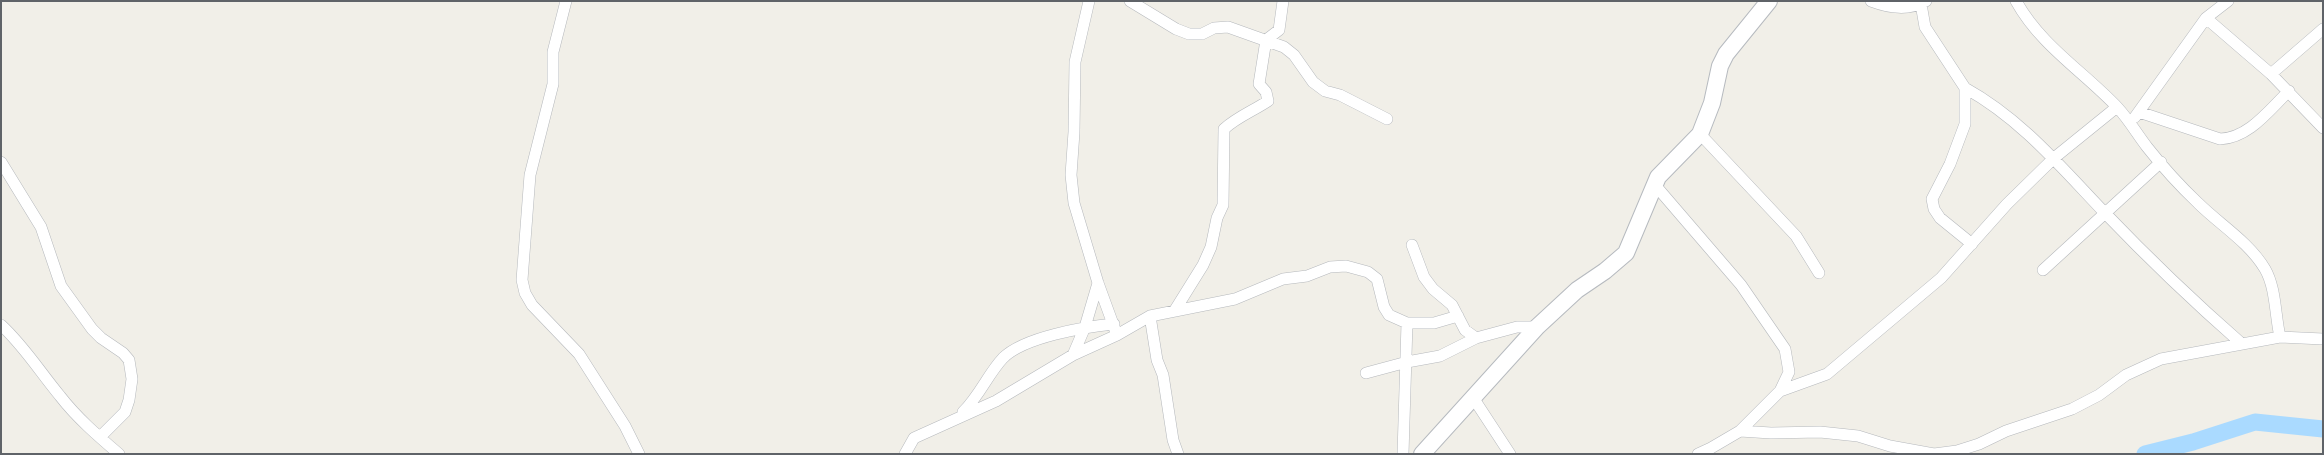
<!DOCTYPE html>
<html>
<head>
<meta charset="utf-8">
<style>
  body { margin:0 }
  #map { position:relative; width:2324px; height:455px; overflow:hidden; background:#f1efe8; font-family:"Open Sans",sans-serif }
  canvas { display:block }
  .frame { position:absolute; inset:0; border:2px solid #5f6368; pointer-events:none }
</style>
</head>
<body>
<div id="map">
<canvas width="2324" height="455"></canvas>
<div class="frame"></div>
</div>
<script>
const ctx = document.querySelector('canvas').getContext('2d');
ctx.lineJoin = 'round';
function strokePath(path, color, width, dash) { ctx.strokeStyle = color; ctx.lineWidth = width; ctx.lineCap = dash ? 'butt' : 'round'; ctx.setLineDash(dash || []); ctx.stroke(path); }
const river = new Path2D(`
  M2145,454l48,-12 62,-20 68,7`);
const street = new Path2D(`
  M566,1l-13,51v32l-23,91 -8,105 3,13 7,12 47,49 46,72 14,28
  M1089,1l-14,61 -1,70 -3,43 3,28 24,80 19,52
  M1130,1l46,28 13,5h13l12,-6 14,-1 56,20 10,8 19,27 12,9 15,4 47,24
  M1871,1c19,7 37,10 55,0
  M2016,1c25,45 67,70 102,107 11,12 19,26 29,39 15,19 33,39 51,56 21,21 51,39 67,66 11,19 10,46 15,68
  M1921,4l4,23 40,61v36l-15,40 -18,35 2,10 6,9 32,26
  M2206,18l65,56 52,54
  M2271,74l52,-45
  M1965,88c56,31 95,78 139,124 44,46 90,90 138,132
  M2139,112l81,27c29,-1 49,-29 69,-48
  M2135,117l71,-99 22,-17
  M1700,134l96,102 23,37
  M1,162l40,65 20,59 31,43 9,9 22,15 6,7 3,19 -3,21 -4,12 -25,25
  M1655,185l86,100 44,64 4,23 -9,19
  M1412,245l12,32 9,12 19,16 13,25 11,8 41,-11h20
  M2043,270l118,-108
  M1175,310l28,-45 8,-18 6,-29 6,-13 1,-76c13,-12 29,-18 44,-28l-2,-9 -7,-8 7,-44 13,-10 4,-29
  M1150,316l7,44 6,15 10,65 5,14
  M1,325c23,21 39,47 59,71 17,22 38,40 59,58
  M1073,355l12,-28 13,-44
  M1366,373l41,-11 33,-6 36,-18
  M1472,396l38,58
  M963,412c17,-17 25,-38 40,-54 21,-21 81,-31 111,-34
  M1740,431l31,2 49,-1 38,4 32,10 44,8 23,-3 22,-7 27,-13 66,-22 27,-14 27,-20 35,-16 119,-22 43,2
  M905,454l9,-16 82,-37 77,-46 44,-20 33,-19 85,-17 48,-20 24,-3 23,-9 16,-1 22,6 9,7 7,28 5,8 18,8h27l24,-7
  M1403,454l4,-131
  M1698,454l13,-6 29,-17 40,-40 47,-17 114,-96 66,-74 47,-46 63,-51`);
const secondary = new Path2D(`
  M1422,454l115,-127 40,-37 28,-19 21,-18 32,-76 42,-43 12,-31 8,-37 6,-12 43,-53`);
strokePath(river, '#aadaff', 17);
strokePath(street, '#b5b8bc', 12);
strokePath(secondary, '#b6babf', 18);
strokePath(street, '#fff', 11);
strokePath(secondary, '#fff', 16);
</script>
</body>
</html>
